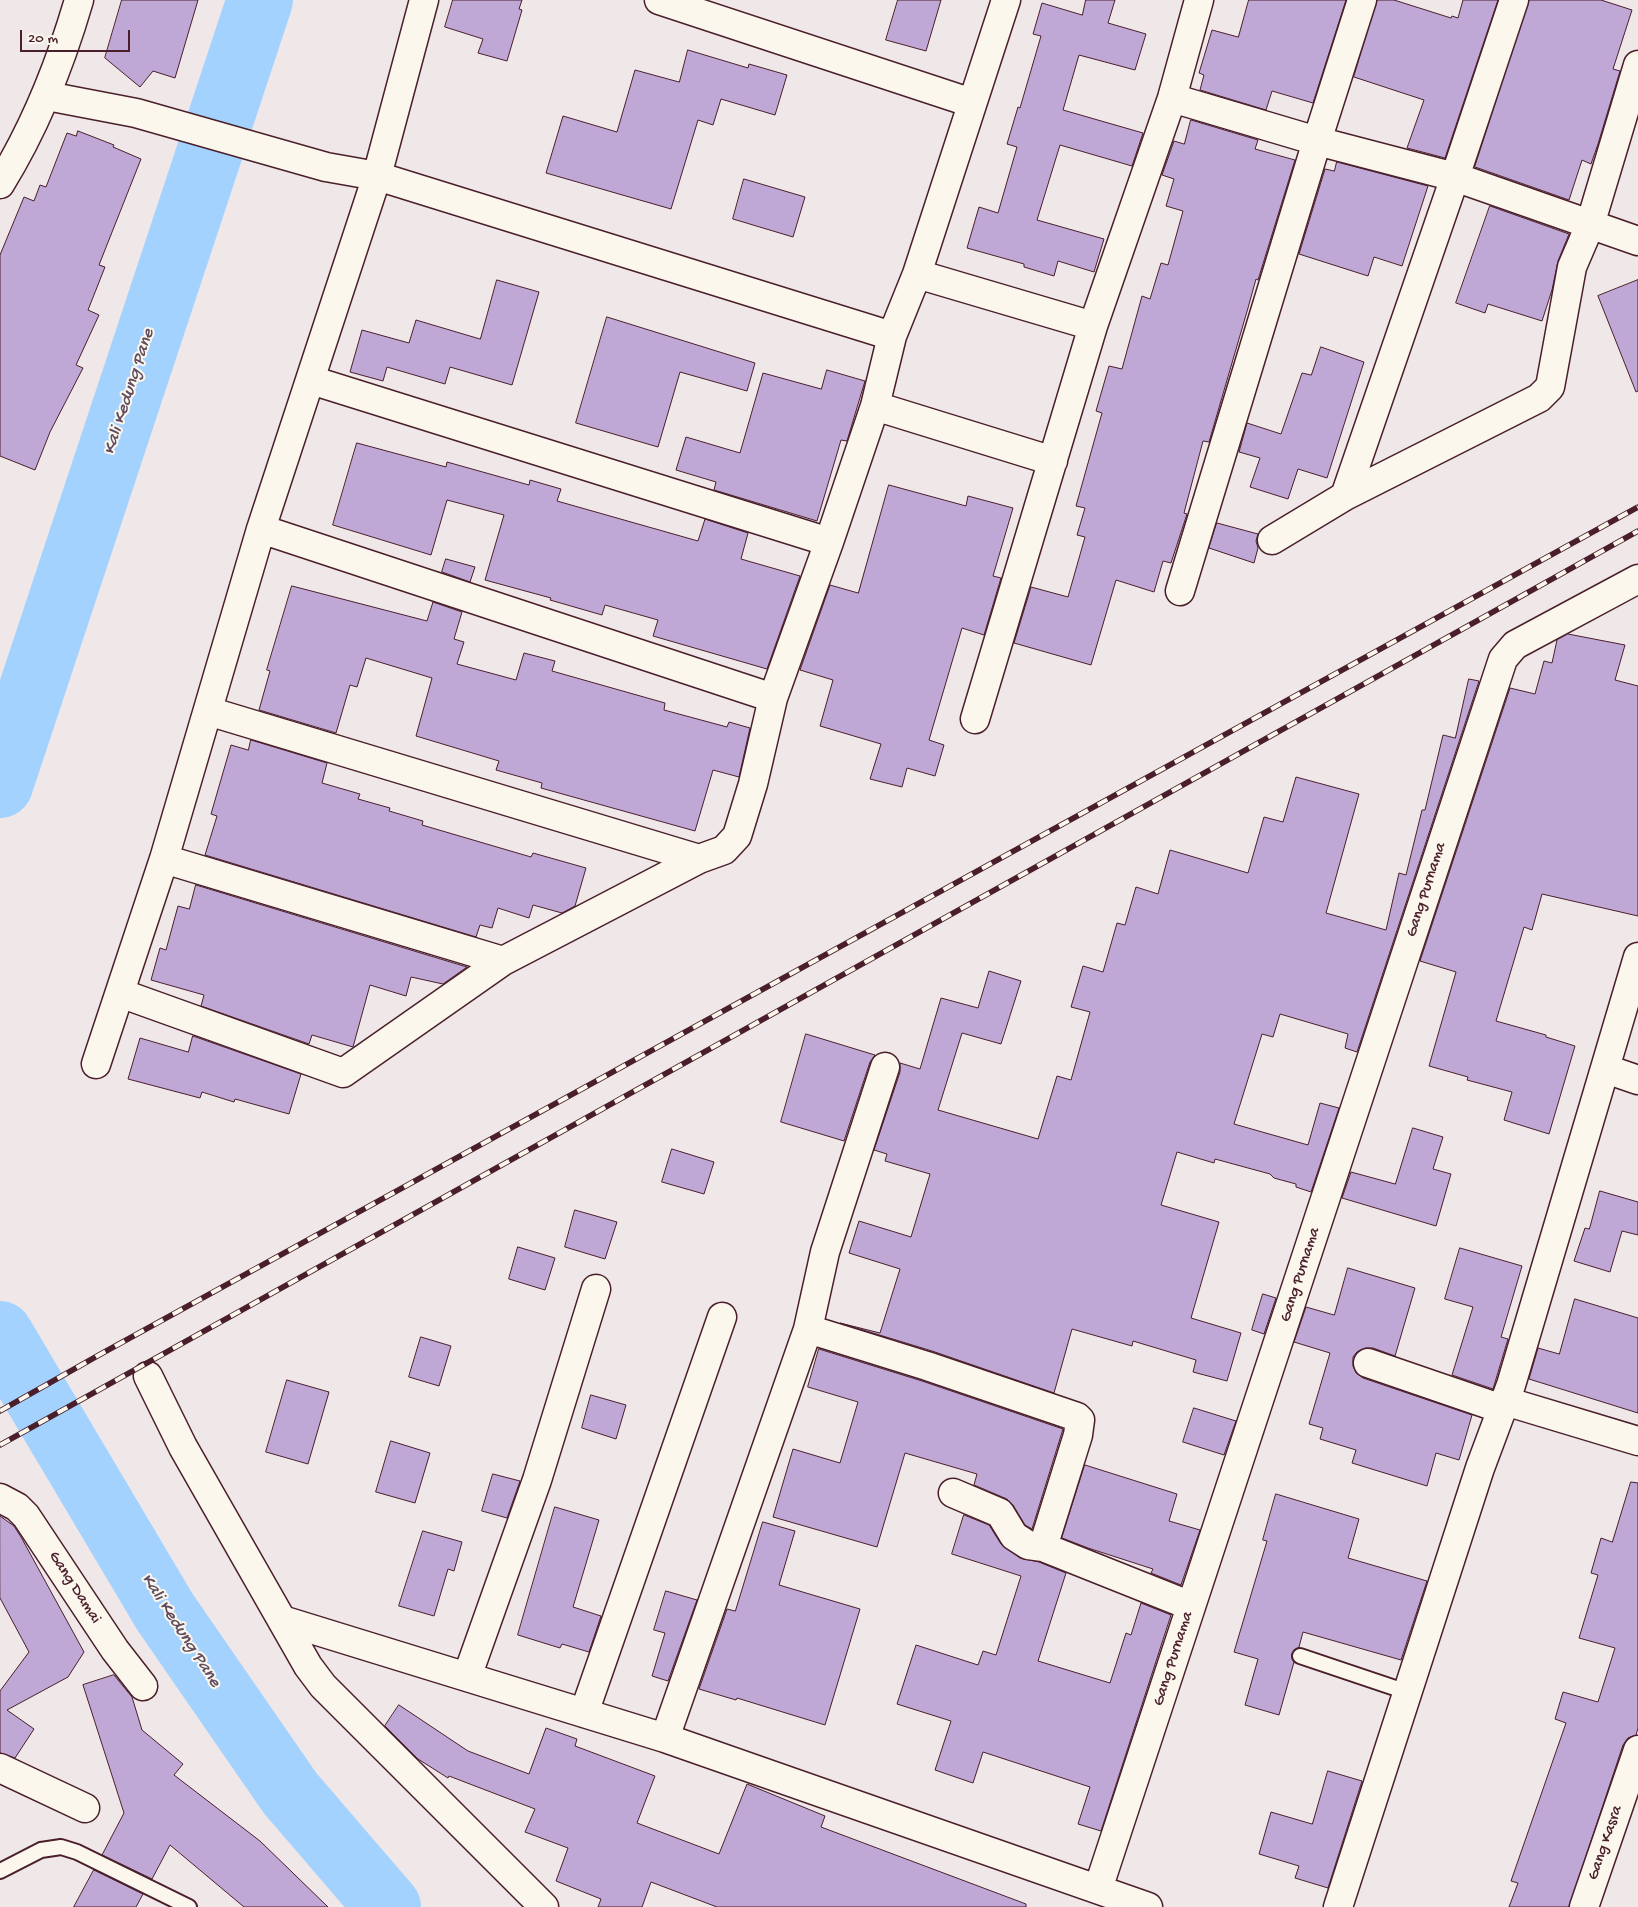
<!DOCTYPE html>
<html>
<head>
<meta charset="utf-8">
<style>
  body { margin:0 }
  #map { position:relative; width:1638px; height:1907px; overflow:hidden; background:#efe7e8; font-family:"Gochi Hand",sans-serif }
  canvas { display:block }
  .scale { position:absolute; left:20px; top:30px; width:110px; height:22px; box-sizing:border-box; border:2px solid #4a1f2b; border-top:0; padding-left:6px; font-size:15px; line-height:18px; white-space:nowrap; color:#4a1f2b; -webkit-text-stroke:4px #fbf7ec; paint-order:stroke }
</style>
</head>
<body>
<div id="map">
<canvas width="1638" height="1907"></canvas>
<div class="scale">20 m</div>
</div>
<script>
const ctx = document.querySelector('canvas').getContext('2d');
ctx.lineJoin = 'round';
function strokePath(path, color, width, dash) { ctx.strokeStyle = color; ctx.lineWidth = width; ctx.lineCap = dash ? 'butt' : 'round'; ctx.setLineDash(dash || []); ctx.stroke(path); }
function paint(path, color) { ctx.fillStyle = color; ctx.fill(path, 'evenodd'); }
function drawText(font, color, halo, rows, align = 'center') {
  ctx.font = font + ' "Gochi Hand",sans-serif'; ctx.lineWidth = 4; ctx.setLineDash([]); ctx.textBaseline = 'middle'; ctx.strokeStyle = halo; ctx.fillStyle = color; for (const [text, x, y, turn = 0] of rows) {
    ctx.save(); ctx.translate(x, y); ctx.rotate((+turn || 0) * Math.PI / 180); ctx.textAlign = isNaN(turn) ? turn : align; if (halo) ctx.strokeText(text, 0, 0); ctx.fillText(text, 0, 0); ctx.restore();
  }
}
const river = new Path2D(`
  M0,785l260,-785
  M0,1334l165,278 125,181 98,114`);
const building = new Path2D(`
  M122,0h76l-23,78 -22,-7 -13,16 -35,-29z
  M453,0h69l-3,9 3,1 -15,51 -29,-8 5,-14 -38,-12z
  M898,0h43l-15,51 -40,-11z
  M1086,0h29l-7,23 38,11 -11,36 -56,-15 -16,55 80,23 -11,33 -72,-21 -23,75 67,19 -10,33 -36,-11 -4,15 -30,-9v-3l-57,-16 12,-41 19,6 19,-66 -10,-3 11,-37 2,1 21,-72 -8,-2 9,-31 40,12z
  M1249,0h97l-33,103 -41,-12 -6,19 -66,-20 4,-15 -5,-2 13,-43 26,7z
  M1377,0h17l57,18 1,-2 6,2 5,-18h35l-53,158 -38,-10 17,-48 -70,-23z
  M1529,0h72l31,10 -19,59 7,2 -22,73 -7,20 -9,-4 -13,40 -94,-33z
  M688,50l60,18 1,-4 38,11 -12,40 -54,-16 -8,26 -15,-5 -27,89 -125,-36 17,-57 54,16 18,-62 44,12z
  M1191,120l67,20 -3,9 40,11 -37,120 -2,-1 -8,29 -39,134 -6,-1 -19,72 3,1 -16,49 -8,-2 -9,31 -38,-12 -25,85 -77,-22 17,-56 37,10 17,-60 -8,-2 8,-27 -9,-2 26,-93 -6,-2 13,-45 13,3 20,-73 8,3 11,-36 7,2 15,-54 -17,-5 8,-27 -12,-4 12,-34 10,3z
  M78,131l36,14 -1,2 28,12 -42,106 6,2 -17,43 11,5 -23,50 7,3 -33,64 -15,38 -35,-14v-201l24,-58 10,4 6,-16 6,2 21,-54 9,3z
  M1337,162l91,24 -26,80 -28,-9 -6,19 -69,-22 26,-85 9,2z
  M744,179l61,18 -12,40 -60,-18z
  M1490,206l79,28 -11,27 -6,29 -10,31 -54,-17 -3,9 -29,-10z
  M497,280l42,12 -27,93 -62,-18 -5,17 -58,-17 -4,14 -33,-9 12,-42 47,13 7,-23 64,19z
  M1638,280v111l-2,1 -38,-96z
  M607,317l148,46 -8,28 -67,-19 -22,75 -82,-24z
  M1321,347l43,15 -37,116 -29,-9 -10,30 -38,-12 10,-29 -21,-6 8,-29 34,11 21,-61 9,2z
  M827,370l38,11 -18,60 -6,-1 -24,81 -103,-31 2,-8 -40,-12 10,-33 54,16 23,-80 58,16z
  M357,443l89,24 1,-5 82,23 1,-5 31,9 -4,12 141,40 7,-22 43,14 -7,26 59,17 -33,93 -114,-33 5,-16 -53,-15 -3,10 -52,-15 1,-2 -66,-18 19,-65 -57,-15 -16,55 -98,-30z
  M889,485l77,21 2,-10 45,12 -20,68 8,2 -17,57 -22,-7 -33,112 15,5 -9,31 -28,-8 -5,19 -32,-8 11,-35 -61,-18 13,-46 -33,-10 30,-85 28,8z
  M1217,523l41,11 -2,7 2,7 -4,15 -45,-15z
  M446,559l29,8 -5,15 -28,-10z
  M292,586l135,35 6,-19 29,10 -8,27 10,3 -7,22 59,16 8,-27 31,8 -3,10 113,32 -1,7 63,17 2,-5 21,6 -11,49 -26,-7 -18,61 -154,-43 1,-5 -46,-13 3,-9 -83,-25 16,-58 -66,-20 -9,29 -7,-2 -14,48 -77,-23 11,-39 -3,-1z
  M1568,634l57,11 -10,35 23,6v230l-96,-22 -10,36 -8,-3 -28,94 50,14v2l29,9 -26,88 -45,-14 8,-28 -45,-12 1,-3 -39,-11 27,-94 -36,-11 90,-273 25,6 9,-33 8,2 5,-23z
  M1469,679l10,2 -122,371 -12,-4 3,-14 -68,-20 -7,23 -11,-3 -28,90 74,21 12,-42 19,5 -28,84 -15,-5v-3l-22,-6 -4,-4 -55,-15 -1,4 -37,-11 -16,53 58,17 -28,96 50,15 -14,48 -34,-9 3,-12 -63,-19 -1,5 -60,-17 -18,64 -122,-42 -92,-28 40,10 20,-64 -51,-16 10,-32 52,16 19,-63 -45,-13 2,-7 -13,-4 26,-78v-9l20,6 21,-71 37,10 11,-37 32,10 -20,63 -39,-11 -24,77 100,29 19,-63 14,4 19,-68 -19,-5 12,-41 20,6 14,-49 8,2 11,-38 22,7 12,-44 78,23 16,-56 19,5 13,-45 63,17 -33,119 60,17 13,-57 7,2 16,-65h3l18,-75 12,3z
  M251,740l76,23 -5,20 38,11 -2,5 32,9 -1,3 34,10 -1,4 109,32 2,-4 53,15 -11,38 -13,7 -29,-8 -4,13 -31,-10 -6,20 -12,-3 -4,12 -271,-82 12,-39 -6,-2 20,-69 17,5z
  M196,885l271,82 -24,17 -32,-7 -5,19 -36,-11 -17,62 -41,-12 -3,9 -108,-38 3,-11 -53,-15 9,-32 6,2 12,-44 11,3z
  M806,1034l69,21 -5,7 -26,79 -63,-19z
  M193,1036l108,38 -12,40 -54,-15 -1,3 -32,-10 -2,6 -72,-19 12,-41 48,14z
  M1413,1128l30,9 -10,32 18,5 -15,52 -94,-28 9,-26 44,12z
  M672,1149l42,13 -10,32 -42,-12z
  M1600,1191l38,11v33l-16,-4 -12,41 -36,-11 11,-33 4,1z
  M575,1210l42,12 -12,37 -40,-12z
  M518,1247l37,11 -10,32 -36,-11z
  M1460,1248l62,18 -21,71 7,2 -15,50 -41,-14 21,-68 -28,-8z
  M1348,1268l67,20 -20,68 -22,-8h-8l-8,4 -4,5v9l3,7 7,5 109,37 -13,45 -23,-7 -9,33 -75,-23 4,-13 -36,-11 3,-11 -14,-4 21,-71 -36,-11 12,-35 28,8z
  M1263,1294l13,4 -12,36 -12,-4z
  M1575,1299l63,19v95l-109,-34 9,-31 21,6z
  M421,1337l30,9 -12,40 -30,-9z
  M819,1349l103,32 141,48 -31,100 -7,-4 -12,-20 -6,-6 -33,-14 3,-11 -72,-21 -28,94 -104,-30 20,-68 47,14 18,-61 -50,-15z
  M287,1380l42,12 -21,72 -42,-12z
  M591,1395l35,10 -10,34 -34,-11z
  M1194,1408l42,13 -12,34 -41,-13z
  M391,1441l39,12 -15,50 -39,-11z
  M1085,1465l92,29 -8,27 31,9 -19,55 -30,-12 2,-4 -65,-21 -26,-10z
  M493,1474l27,7 -13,37 -25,-7z
  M1631,1482l7,1v245l-2,7 -8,3 -5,7 -54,162h-60l9,-24 -7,-2 55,-158 -11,-4 8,-27 35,10 17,-54 -36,-10 19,-63 -7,-2 10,-35 11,4z
  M1276,1494l83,25 -11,39 79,23 -26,79 -98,-28 -4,15 -5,3 -2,4v4l2,4 -15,53 -34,-10 13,-46 -24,-7 33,-111 -4,-1z
  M555,1507l44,13 -26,87 28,9 -12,36 -27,-8 -2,4 -42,-13z
  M964,1515l25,10 12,19 19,14 19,4 27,11 -28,88 72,22 16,-50 5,2 10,-32 30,12 -70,216 -23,-7 12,-37 -107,-35 -10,31 -38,-13 16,-49 -54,-17 19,-59 62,20 5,-14 13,4 25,-79 -69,-22z
  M0,1516l14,10 7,11 63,115 -16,25 -61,33 27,19 -19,29 -15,-5v-62l29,-39 -29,-54z
  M763,1522l32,9 -16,54 81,24 -35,116 -88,-27 -1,2 -37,-11 28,-80 8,2z
  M423,1531l39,11 -8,29 -6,-2 -14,47 -35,-10z
  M666,1591l31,9 -29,81 -16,-5 13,-43 -11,-3z
  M114,1675l18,22 10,33 41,34 -9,11 86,66 68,66h-84l-74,-62 -18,34 -50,-24 22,-42 -41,-128z
  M399,1705l69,46 61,23 17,-46 31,11 -2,7 80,30 -18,47 82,31 28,-70 78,32 -4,11 205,77v3h-309l-66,-25 -9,25h-44l3,-8 -45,-18 12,-33 -43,-16 10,-23 -86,-33 -1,2 -30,-19 -33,-33z
  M1328,1771l34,10 -34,107 -33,-10 4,-12 -40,-12 12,-42 41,12z
  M94,1870l49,24 -7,13h-62z`);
const lane = new Path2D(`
  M1300,1656l107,36
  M0,1871l41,-21 20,-3 16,5 112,55`);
const street = new Path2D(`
  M659,0l313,103
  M47,96l89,17 190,54 51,9 515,160
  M1172,98l145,43 138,36 183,64
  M917,274l176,52
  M311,380l518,162
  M875,406l178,55
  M1345,496l110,-319 59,-177
  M261,529l512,169
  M1272,540l73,-44 194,-98 11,-11 22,-120 18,-42 48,-160
  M1180,591l137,-450 45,-141
  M208,711l491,148
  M975,719l118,-393 79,-228 27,-98
  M164,859l339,102
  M120,993l223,80 160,-112 196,-102 25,-9 13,-14 16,-52 20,-86 56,-156 46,-136 17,-70 25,-62 89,-274
  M96,1064l68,-205 97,-330 116,-353 47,-176
  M1606,1069l32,11
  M808,1329l119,37 150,51 3,3 -2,15 -35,112 148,59
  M1368,1363l134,46
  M148,1376l35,71 125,219 15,20 221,221
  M1505,1401l133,40
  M953,1493l47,20 14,23 14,9 15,2
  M0,1498l17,9 9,9 89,134 28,36
  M282,1620l383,118 483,169
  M467,1677l70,-197 59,-191
  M584,1713l138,-396
  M665,1738l143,-409 17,-77 60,-185
  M0,1768l85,40
  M1098,1889l405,-1230 12,-14 123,-66
  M1338,1907l142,-439 31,-83 127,-428
  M1584,1907l54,-157`);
const highway = new Path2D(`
  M0,184c36,-58 60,-119 79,-184`);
const rail = new Path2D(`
  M0,1411l99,-56 1539,-848
  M0,1445l1638,-914`);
const streetNames = [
  ["Gang Purnama",1427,890,-72],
  ["Gang Purnama",1301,1275,-72],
  ["Gang Damai",74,1588,57],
  ["Gang Purnama",1174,1659,-72],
  ["Gang Kasra",1606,1843,-71]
];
const waterNames = [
  ["Kali Kedung Pane",130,392,-72],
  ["Kali Kedung Pane",180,1631,57]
];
strokePath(river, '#a4d2ff', 66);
paint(building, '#bfa7d6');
strokePath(building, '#4a1f2b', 1);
strokePath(lane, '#4a1f2b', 18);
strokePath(street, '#4a1f2b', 31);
strokePath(highway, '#4a1f2b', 31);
strokePath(lane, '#fbf7ec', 14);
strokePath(street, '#fbf7ec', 28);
strokePath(highway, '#fbf7ec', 28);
strokePath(rail, '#4a1f2b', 5.5);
strokePath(rail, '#fbf7ec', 4, [11]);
drawText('16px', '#4a1f2b', '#fbf7ec', streetNames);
drawText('italic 18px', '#604c60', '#fbf7ec', waterNames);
</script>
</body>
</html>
